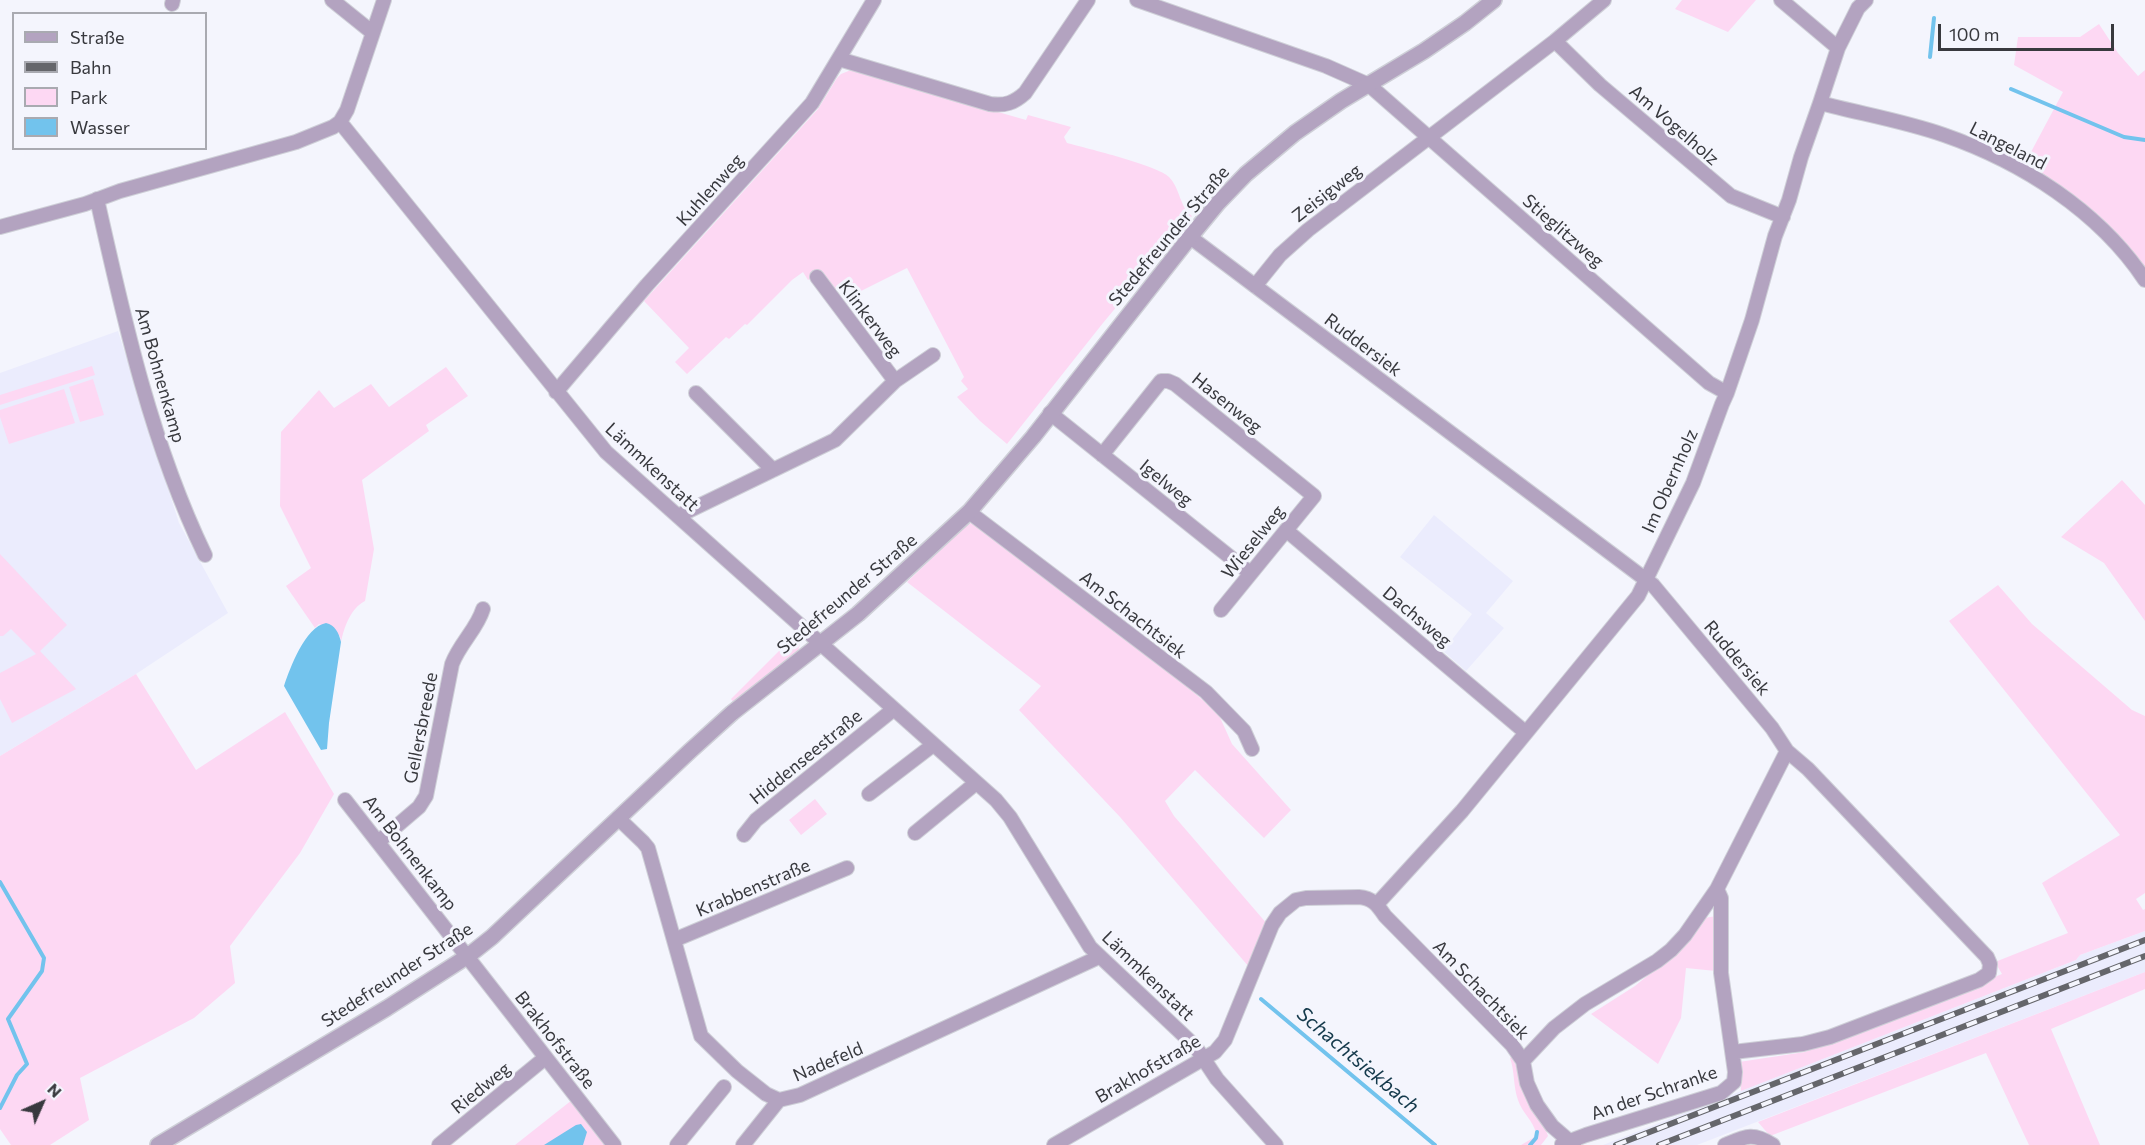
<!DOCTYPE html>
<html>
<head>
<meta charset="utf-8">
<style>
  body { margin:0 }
  #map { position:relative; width:2145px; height:1145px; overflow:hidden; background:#f4f5fd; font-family:Commissioner,sans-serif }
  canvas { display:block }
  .legend { position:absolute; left:12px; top:12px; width:195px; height:138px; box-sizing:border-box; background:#f4f5fd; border:2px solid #a9aab1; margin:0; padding:8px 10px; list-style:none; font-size:18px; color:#38393e }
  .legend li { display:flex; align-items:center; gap:12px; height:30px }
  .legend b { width:30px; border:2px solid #a9aab1 }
  .north { position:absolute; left:12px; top:1073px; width:60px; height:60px; -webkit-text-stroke:4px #f4f5fd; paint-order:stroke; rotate:45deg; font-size:16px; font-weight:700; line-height:24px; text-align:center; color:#38393e }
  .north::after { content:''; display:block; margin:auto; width:21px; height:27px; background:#38393e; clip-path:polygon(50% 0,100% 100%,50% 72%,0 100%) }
  .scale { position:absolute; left:1938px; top:24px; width:176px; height:27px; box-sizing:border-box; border:3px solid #38393e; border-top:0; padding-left:8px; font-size:18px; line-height:21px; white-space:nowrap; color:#38393e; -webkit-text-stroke:4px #f4f5fd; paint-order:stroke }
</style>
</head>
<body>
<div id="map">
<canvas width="2145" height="1145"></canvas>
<ul class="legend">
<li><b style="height:8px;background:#b3a3c0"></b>Straße</li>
<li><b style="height:8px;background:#65666b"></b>Bahn</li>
<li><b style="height:16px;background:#fdd8f3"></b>Park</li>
<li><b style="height:16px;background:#72c3ed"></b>Wasser</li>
</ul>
<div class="north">N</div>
<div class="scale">100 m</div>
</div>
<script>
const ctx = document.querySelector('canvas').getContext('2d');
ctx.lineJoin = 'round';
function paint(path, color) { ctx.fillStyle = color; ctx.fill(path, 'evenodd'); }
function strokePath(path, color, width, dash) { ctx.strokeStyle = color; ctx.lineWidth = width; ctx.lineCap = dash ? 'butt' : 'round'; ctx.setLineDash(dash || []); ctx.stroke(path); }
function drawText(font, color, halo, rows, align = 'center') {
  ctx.font = font + ' Commissioner,sans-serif'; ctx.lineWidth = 6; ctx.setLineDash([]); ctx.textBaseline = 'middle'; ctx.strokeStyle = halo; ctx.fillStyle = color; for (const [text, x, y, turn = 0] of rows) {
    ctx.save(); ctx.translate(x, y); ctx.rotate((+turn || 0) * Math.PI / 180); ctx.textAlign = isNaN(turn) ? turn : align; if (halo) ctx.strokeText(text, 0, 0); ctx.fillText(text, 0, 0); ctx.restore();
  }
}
const built = new Path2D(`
  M118,331l61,192 49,90 -92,61 -136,82v-383z
  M1434,515l79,66 -27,32 18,15 -38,43 -23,-20 29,-37 -72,-57z
  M2145,931v41l-448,173h-94l473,-185 4,-5z`);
const green = new Path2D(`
  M1682,0h74l-28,32 -53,-23z
  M2099,24l19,29 20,23 7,-6v204l-122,-107 40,-75 -49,-27 4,-28h62z
  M851,70l175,50 2,-5 43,12 -7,10 3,6c19,5 92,23 102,34 11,11 11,31 23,39l-89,107 -96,121 -27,-23 -23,-24 11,-8 -7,-8 3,-4 -57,-109 -50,25 -6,-12 -17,9 -14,-19 -12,9 -5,-8 -11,8 -45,45 -2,-1 -16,15 -3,-2 -39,37 -12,-12 14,-14 -45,-47 174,-192 19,-31 4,-4z
  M92,366l3,9 -95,30v-10z
  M446,367l22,29 -42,29 3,6 -67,49 12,69 -9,52c-14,7 -21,26 -24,41l-1,-6 -21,-12 -4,4 -29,-42 25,-18 -31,-62 1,-74 38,-42 15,18 37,-24 18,23z
  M93,379l11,36 -24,7 -11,-35z
  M64,389l11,34 -66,21 -9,-27v-7z
  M2122,480l23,25v116l-41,-58 -43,-26z
  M971,523l5,1 190,145 52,44 14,31 59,66 -27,28 -69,-68 -30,31 9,15 94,109 -19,42 -129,-150 -101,-107 22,-24 -134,-104 59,-56z
  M0,554l67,71 -27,26 36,38 -64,34 -12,-24v-26l36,-19 -25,-25 -8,7h-3z
  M1998,585l34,39 100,86 13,6v177l-9,6 7,11 2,-1v22l-65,24 -4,5 -335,131 -2,-29 66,-10 197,-78 -7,-12 73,-29 -26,-50 78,-48 -171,-214z
  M797,633l4,8 -4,13 -63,49 -3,-4z
  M136,674l60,96 89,-58 49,82 -34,59 -70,93 5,37 -41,35 -114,60 9,42 -39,25h-39l-11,-16v-373z
  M815,799l12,15 -26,21 -12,-15z
  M1717,916l-1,55 -30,-3 -5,50 -23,46 -67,-50 44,-28 35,-29 34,-39z
  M2145,972v17l-94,40 49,116h-71l-43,-92 -216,83 -12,-14z
  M1512,1056c7,17 13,34 20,50 5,11 13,19 16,30l-7,9h-20l12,-7 3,-5c-3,-13 -14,-20 -18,-33 -5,-14 -3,-28 -8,-42z
  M572,1100l35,45h-92z`);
const water = new Path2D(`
  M326,623c9,2 13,10 15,19l-12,81 -2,26 -6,1 -37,-64c6,-18 21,-59 42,-63z
  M581,1124l6,8 -4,13h-39l32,-20z`);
const stream = new Path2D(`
  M1930,57l4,-39
  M2011,89l113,48 21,3
  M0,882l44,76 -2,13 -34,48 19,45 -10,11 -17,33
  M1261,999l174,146
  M1530,1145l6,-7 1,-6`);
const minor = new Path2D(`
  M332,0l41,33
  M1137,0l189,66 43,19 340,298 18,10
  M1781,0l57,48
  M172,4l1,-4
  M1555,41l45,44 131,111 52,21
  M839,59l151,45c15,2 24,-1 35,-11l63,-93
  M1820,103c42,11 84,18 124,32 78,27 155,76 201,145
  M340,122l266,330 390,348 14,17 80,130 105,99 22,33 59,66
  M97,199c27,121 54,244 108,356
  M0,227l85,-23 35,-13 176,-49 37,-15 7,-5 7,-12 37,-110
  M1190,237l463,348 119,143 15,23 21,18 179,188 3,7 -1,9 -10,7 -149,57 -27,7 -70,8
  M817,277l78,104
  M1255,286l25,-31 28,-25 247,-189 49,-41
  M556,392l91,-107 165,-182 62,-103
  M696,393l77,77
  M1050,413l200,160
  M1102,455l59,-74h7l7,3 139,112 -93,114
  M969,512l237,180 38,39 8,18
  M678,516l157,-76 60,-59 38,-26
  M1286,530l239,202
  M869,794l64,-49
  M345,800l269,345
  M618,818l25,24 5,6 53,188 36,35 29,23 13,6 21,-5 299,-138
  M915,833l61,-50
  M744,835l12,-15 138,-111
  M378,842l41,-35 7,-11 26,-132c8,-21 25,-35 31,-55
  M1377,904l85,-93 176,-215 55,-113 29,-79 5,-11 25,-73 23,-84 14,-36 12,-43 19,-54 18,-55 20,-40 8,-8
  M674,940l173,-72
  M1523,1061l31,-33 31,-24 72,-43 14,-11 14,-15 32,-46 70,-138
  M1562,1144l24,-9 135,-42 13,-11 1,-10 -14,-99v-75l-4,-9
  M439,1145l106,-87
  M677,1145l47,-58
  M743,1145l36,-45
  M1054,1145l161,-93 10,-12 47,-115 8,-12 16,-13 10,-2 53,-1c14,1 19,9 26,19l127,129 11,16 4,22 10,22 15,21 22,19
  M1725,1145c21,-9 28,-13 48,0`);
const tertiary = new Path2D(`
  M158,1145l229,-137 81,-52 24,-19 198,-186 42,-38 126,-99 111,-102 64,-75 157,-200 28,-34 28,-29 49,-41 46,-32 83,-50 41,-28 29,-23`);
const rail = new Path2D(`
  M1616,1145l529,-205
  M1659,1145l486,-189`);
const streetNames = [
  ["Am Vogelholz",1674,125,41],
  ["Langeland",2008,146,27],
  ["Kuhlenweg",710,190,-48],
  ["Zeisigweg",1327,193,-38],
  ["Stieglitzweg",1563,231,41],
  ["Stedefreunder Straße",1169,236,-50],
  ["Klinkerweg",870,319,53],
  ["Ruddersiek",1363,345,37],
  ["Am Bohnenkamp",160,375,74],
  ["Hasenweg",1227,403,39],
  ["Lämmkenstatt",652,467,43],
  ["Im Obernholz",1670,481,-66],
  ["Igelweg",1166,483,39],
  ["Wieselweg",1253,542,-51],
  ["Stedefreunder Straße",847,594,-40],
  ["Am Schachtsiek",1133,615,38],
  ["Dachsweg",1417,617,40],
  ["Ruddersiek",1737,658,50],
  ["Gellersbreede",421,728,-79],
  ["Hiddenseestraße",806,757,-39],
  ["Am Bohnenkamp",410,853,52],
  ["Krabbenstraße",753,888,-23],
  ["Stedefreunder Straße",397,975,-33],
  ["Lämmkenstatt",1148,976,44],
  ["Am Schachtsiek",1481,990,46],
  ["Brakhofstraße",555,1040,52],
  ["Nadefeld",828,1062,-23],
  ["Brakhofstraße",1148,1069,-30],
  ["Riedweg",481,1088,-39],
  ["An der Schranke",1654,1093,-19]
];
const waterNames = [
  ["Schachtsiekbach",1358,1060,40]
];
paint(built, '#ebecfd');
paint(green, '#fdd8f3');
paint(water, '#72c3ed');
strokePath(stream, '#72c3ed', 4);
strokePath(minor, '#cecfd7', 16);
strokePath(tertiary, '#cecfd7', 18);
strokePath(minor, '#b3a3c0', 14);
strokePath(tertiary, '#b3a3c0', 15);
strokePath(rail, '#65666b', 6);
strokePath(rail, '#f4f5fd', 4, [11]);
drawText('18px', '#38393e', '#f4f5fd', streetNames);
drawText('italic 20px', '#14394b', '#f4f5fd', waterNames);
</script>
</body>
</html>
